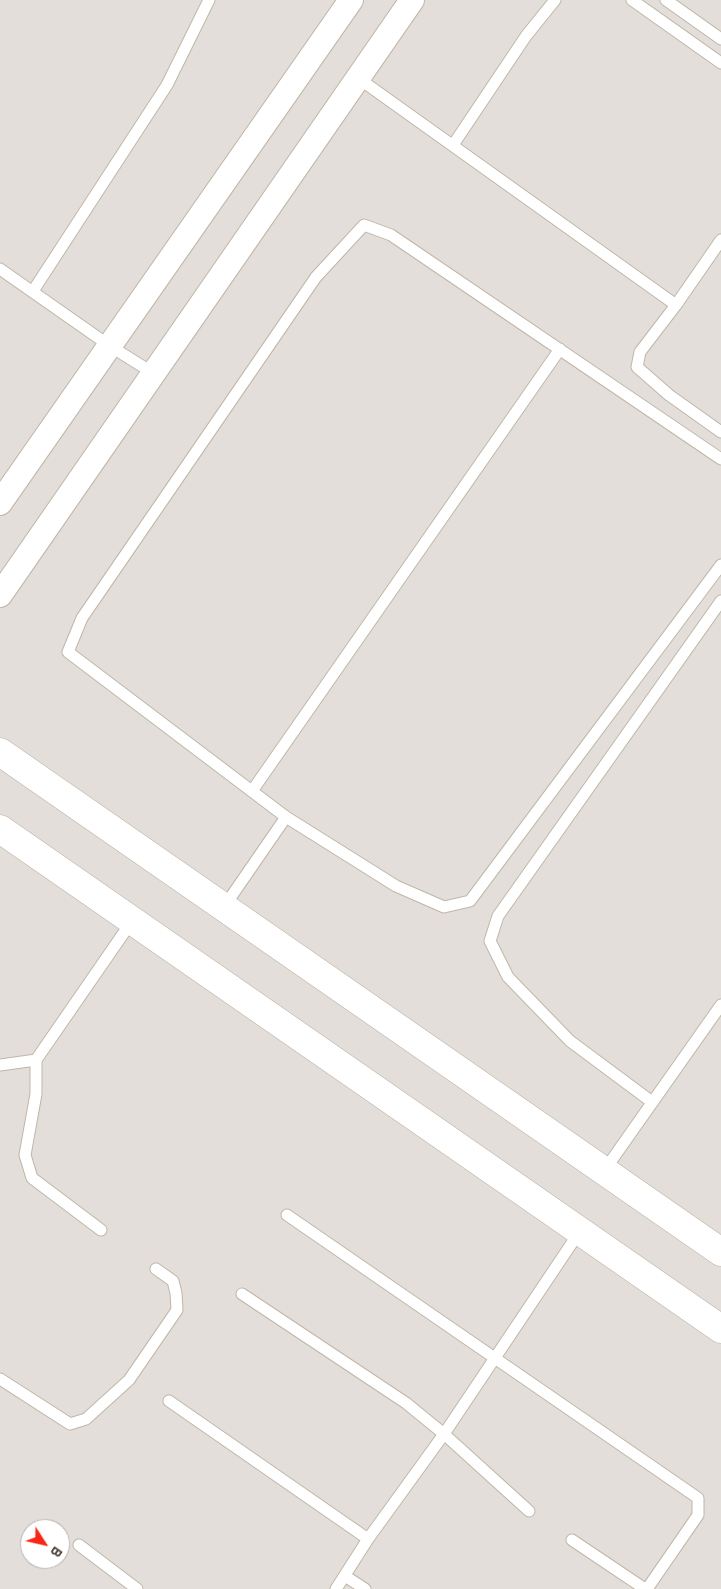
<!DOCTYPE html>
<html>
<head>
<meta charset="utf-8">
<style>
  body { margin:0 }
  #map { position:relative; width:721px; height:1589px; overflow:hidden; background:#f2ece3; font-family:Manrope,sans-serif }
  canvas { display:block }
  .north { position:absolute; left:20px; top:1519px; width:50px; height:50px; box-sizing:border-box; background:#fff; border:1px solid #b4b1ae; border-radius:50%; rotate:125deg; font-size:14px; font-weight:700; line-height:20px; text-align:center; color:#433c34 }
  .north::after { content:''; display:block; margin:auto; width:18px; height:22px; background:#f72714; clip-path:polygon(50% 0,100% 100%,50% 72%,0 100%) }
</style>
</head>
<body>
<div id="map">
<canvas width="721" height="1589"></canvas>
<div class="north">B</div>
</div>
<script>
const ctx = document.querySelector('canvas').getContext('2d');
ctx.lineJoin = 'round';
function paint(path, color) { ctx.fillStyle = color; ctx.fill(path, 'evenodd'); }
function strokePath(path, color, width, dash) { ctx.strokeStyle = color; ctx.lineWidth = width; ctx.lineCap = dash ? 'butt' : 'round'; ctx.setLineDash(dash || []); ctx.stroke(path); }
const industrial = new Path2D(`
  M0,0h721v1589h-721zM30,1529h30v30h-30z`);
const service = new Path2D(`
  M632,0l89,63
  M666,0l55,39
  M358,78l318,227 -36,47 -3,15 32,28 52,37
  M453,145l73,-109 29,-36
  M0,269l110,77 43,27
  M33,291l134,-206 42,-85
  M676,305l45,-65
  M252,791l308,-442
  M286,817l-218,-165 14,-34 234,-341 48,-52 27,10 330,224
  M224,907l62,-90 110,69 48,21 26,-6 251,-336
  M0,1065l36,-5
  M652,1102l-82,-61 -62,-64 -18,-36 8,-25 223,-315
  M604,1171l117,-166
  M287,1215l411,283v17l-51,74
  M101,1230l-69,-52 -7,-23 11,-61v-34l96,-139
  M242,1294l164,109 38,31 85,77
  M0,1379l70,45 16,-5 43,-39 48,-70 -1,-17 -3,-12 -17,-12
  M169,1401l199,138
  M572,1540l73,49
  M79,1545l58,44
  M345,1576l20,13
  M336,1589l32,-50 76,-105 136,-203`);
const minor = new Path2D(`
  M0,503l351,-503
  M0,595l412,-595`);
const tertiary = new Path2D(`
  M0,752l721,500
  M0,829l721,500`);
paint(industrial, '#e3ded9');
strokePath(service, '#c0b6a9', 13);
strokePath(minor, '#c0b6a9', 26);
strokePath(tertiary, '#c0b6a9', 29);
strokePath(service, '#fff', 11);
strokePath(minor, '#fff', 24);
strokePath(tertiary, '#fff', 28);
</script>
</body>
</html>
